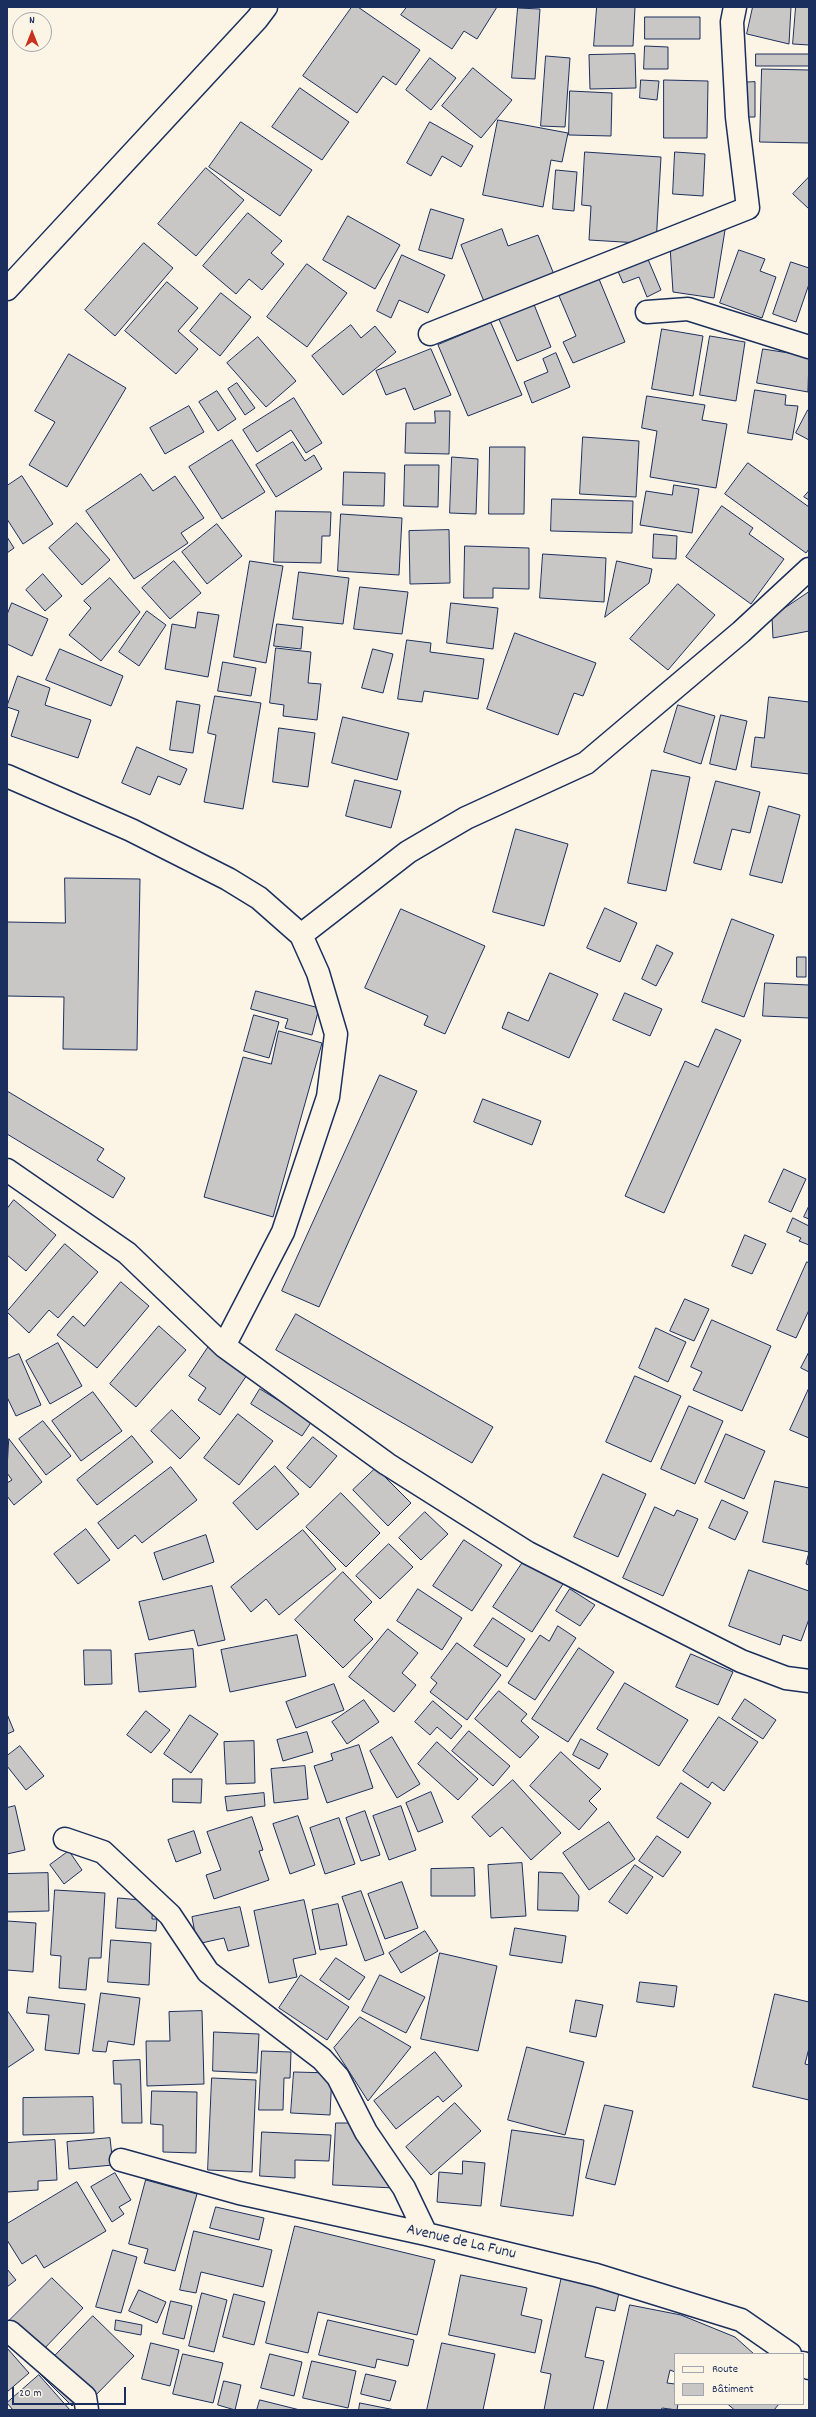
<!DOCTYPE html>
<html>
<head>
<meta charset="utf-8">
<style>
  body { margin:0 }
  #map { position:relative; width:816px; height:2417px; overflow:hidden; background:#fcf5e5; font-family:Dekko,sans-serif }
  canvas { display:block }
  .frame { position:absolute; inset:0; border:8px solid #1b2f5e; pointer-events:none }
  .legend { position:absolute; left:674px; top:2353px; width:130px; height:52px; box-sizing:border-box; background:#fcf5e5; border:1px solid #a2a6af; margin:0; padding:5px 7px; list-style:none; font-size:12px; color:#1b2f5e }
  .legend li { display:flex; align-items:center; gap:8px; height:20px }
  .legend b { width:20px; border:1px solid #a2a6af }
  .north { position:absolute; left:12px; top:12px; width:40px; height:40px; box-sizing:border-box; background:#fcf5e5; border:1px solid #a2a6af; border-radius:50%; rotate:0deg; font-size:11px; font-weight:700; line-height:16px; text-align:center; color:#1b2f5e }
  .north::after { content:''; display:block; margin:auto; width:14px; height:18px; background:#c8321e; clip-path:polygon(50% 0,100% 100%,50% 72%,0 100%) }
  .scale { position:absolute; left:12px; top:2387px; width:114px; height:18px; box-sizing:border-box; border:2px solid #1b2f5e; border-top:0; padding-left:5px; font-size:12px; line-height:14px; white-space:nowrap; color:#1b2f5e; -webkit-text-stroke:3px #fcf5e5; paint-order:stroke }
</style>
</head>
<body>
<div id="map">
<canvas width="816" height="2417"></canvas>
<div class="frame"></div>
<ul class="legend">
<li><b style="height:5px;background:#fcf5e5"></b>Route</li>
<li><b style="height:11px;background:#c8c7c6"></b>Bâtiment</li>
</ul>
<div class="north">N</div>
<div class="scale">20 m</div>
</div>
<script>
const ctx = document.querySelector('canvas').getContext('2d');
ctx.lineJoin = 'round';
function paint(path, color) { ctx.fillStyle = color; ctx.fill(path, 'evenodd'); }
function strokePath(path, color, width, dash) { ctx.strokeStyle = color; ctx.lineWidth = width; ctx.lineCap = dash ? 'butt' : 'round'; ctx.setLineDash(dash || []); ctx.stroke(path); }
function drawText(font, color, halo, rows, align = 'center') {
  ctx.font = font + ' Dekko,sans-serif'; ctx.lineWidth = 3; ctx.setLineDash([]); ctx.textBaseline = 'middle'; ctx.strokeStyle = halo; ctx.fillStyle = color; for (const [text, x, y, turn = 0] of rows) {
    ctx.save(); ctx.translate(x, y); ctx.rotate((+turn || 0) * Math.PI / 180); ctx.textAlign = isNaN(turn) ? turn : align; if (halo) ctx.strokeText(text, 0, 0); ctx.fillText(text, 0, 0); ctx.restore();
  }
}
const building = new Path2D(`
  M352,7h6l62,43 -24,35 -13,-9 -26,37 -54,-37z
  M407,7h90l-20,32 -13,-8 -12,18 -51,-34z
  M597,7h38l-2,39h-39z
  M753,7h38l-2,37 -42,-10z
  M796,7h13v38l-16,-1z
  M518,8l22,1 -5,70 -23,-1z
  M645,17h55v22h-55z
  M645,46l23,1v22h-24z
  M635,54l1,34 -46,1 -1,-34z
  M756,54h53v12h-53z
  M546,56l24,2 -5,69 -24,-1z
  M430,58l26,20 -25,32 -25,-20z
  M473,68l39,32 -31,38 -39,-32z
  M762,69l47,1v73l-49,-1z
  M641,80l18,1 -2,19 -17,-2z
  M664,80l44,1 -1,57h-43z
  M755,82v35h-17v-34z
  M300,88l49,34 -27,38 -50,-33z
  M570,91l42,2 -1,43 -42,-1z
  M498,120l70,13 -6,29 -11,-2 -8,47 -60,-12z
  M241,122l71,48 -32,46 -71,-49z
  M430,122l43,24 -12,21 -19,-11 -11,20 -24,-13z
  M585,152l76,5 -5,87 -67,-4 2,-34 -9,-1z
  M675,152l30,2 -2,42 -30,-2z
  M206,168l38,32 -48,56 -38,-32z
  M556,170l21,2 -3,39 -21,-2z
  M809,177v32l-16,-15z
  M431,209l33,10 -12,40 -33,-9z
  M248,213l34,28 -11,12 13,11 -22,26 -13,-11 -13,15 -33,-28z
  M348,216l52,29 -25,44 -52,-29z
  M727,218l-13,80 -41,-6 -3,-46z
  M502,229l6,17 30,-11 17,42 -70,27 -24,-59z
  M144,243l29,25 -58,68 -30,-26z
  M739,250l26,9 -5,12 16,6 -14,41 -42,-15z
  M402,255l43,20 -17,38 -29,-13 -8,18 -14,-7z
  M647,257l14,33 -14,7 -8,-20 -16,6 -6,-14z
  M791,262l18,6v16l-13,38 -23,-8z
  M307,264l40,29 -40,54 -40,-30z
  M599,279l26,63 -52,21 -10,-21 13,-6 -17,-40z
  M167,282l31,26 -20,23 20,18 -22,25 -51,-43z
  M221,293l30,24 -31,39 -30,-25z
  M533,302l18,45 -34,14 -19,-44z
  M491,323l31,72 -54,21 -30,-71z
  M351,325l10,13 14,-12 21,26 -53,43 -31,-39z
  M662,329l41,7 -10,60 -41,-7z
  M710,336l35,6 -9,59 -36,-6z
  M258,337l38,44 -30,26 -39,-44z
  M431,349l20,46 -37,15 -9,-22 -19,7 -10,-24z
  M763,349l46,7 -1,36 -51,-9z
  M556,353l14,34 -38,16 -8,-21 24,-10 -5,-13z
  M69,354l57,34 -59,99 -38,-22 26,-43 -20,-11z
  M237,383l18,25 -10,7 -17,-26z
  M755,390l31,5 -1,10 13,1 -6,34 -44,-7z
  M217,391l19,28 -18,12 -19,-29z
  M647,396l58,9 -3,15 25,4 -11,64 -66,-11 7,-46 -15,-3z
  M294,398l28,45 -16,10 -15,-23 -34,22 -14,-22z
  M189,406l15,26 -39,22 -15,-26z
  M808,410h1v30l-13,-7z
  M435,411h15l-1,43 -44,-1 1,-30h29z
  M583,437l56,4 -3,56 -56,-3z
  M232,440l33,52 -43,27 -33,-52z
  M293,442l12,19 9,-6 8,14 -46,28 -20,-32z
  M490,447h35l-1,67h-35z
  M452,457l26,2 -2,55 -26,-1z
  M748,463l61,44v42l-3,4 -81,-59z
  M405,465h34l-1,42 -34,-1z
  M344,472l41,1 -1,33 -41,-1z
  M141,474l12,17 22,-15 29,42 -23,15 7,10 -54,36 -48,-68z
  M22,476l31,48 -30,20 -16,-25v-33z
  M674,485l25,4 -7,44 -52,-8 6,-34 26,4z
  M809,491v9l-5,-3z
  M552,499l81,2 -1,32 -81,-2z
  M722,506l31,22 -4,6 35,25 -33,45 -65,-47z
  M276,511l55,1 -1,24h-8l-1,27 -47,-1z
  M341,514l61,4 -3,57 -61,-4z
  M77,523l33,37 -28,25 -33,-37z
  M217,524l25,32 -35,28 -25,-32z
  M449,530l1,53 -40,1 -1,-53z
  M654,534l23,2 -1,23 -23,-1z
  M7,537l7,11 -7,5z
  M465,546l64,2v41l-36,-1v10h-29z
  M543,554l63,4 -2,44 -64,-4z
  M174,561l27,32 -31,26 -28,-31z
  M250,561l33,5 -17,97 -32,-6z
  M617,561l35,8 -3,14 -44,34z
  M299,572l50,6 -6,46 -50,-5z
  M43,574l19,22 -17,15 -19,-21z
  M110,578l30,34 -39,49 -32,-26 22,-27 -7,-7z
  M678,584l37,31 -47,55 -38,-31z
  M360,587l48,5 -6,42 -48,-5z
  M809,592v39l-36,7 -1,-21z
  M12,603l36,16 -16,37 -25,-12v-29z
  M451,603l47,5 -5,41 -46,-6z
  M147,611l19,14 -27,41 -20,-14z
  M198,612l21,3 -11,62 -43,-8 7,-45 23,4z
  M277,624l26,3 -2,22 -27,-3z
  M515,633l81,30 -13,33 -9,-3 -16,42 -71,-26z
  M407,640l24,3 -1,9 54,7 -6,40 -54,-8 -2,11 -24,-3z
  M276,648l35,4 -3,31 13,1 -4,36 -34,-4 1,-11 -14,-2z
  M60,649l63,27 -12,30 -65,-26z
  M373,649l20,5 -10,39 -21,-5z
  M223,662l33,6 -5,28 -33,-5z
  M18,676l32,12 -5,17 46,15 -13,38 -67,-22 8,-25 -12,-4z
  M215,696l46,7 -18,106 -39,-7 12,-67 -8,-2z
  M769,697l40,5v72l-58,-7 4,-30 9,1z
  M177,701l23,4 -7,48 -23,-3z
  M678,705l37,11 -14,48 -37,-12z
  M721,715l26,6 -11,49 -26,-6z
  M343,717l66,16 -12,47 -65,-17z
  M279,728l36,5 -7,54 -35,-5z
  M137,747l50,22 -7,16 -22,-9 -8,19 -28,-12z
  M652,770l38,7 -24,114 -38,-8z
  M355,780l46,11 -10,37 -45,-12z
  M716,781l44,11 -10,41 -18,-4 -11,41 -27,-7z
  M769,806l31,9 -18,68 -32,-8z
  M516,829l52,15 -24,82 -51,-14z
  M65,878l75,1 -3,171 -74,-1 1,-52 -57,-1v-74l58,1z
  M605,908l32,15 -17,39 -33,-14z
  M401,909l84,37 -40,88 -21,-9 4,-9 -63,-28z
  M732,919l42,16 -30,82 -42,-15z
  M657,945l16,8 -17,33 -14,-7z
  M797,957h9v20h-9z
  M550,973l48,21 -29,64 -67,-30 6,-16 20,9z
  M765,983l44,2v33l-46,-2z
  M256,991l63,17 -7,27 -27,-7 3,-9 -37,-10z
  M625,993l37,16 -12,27 -37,-16z
  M254,1015l25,7 -10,36 -25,-7z
  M716,1029l25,11 -77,173 -39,-17 60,-135 13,6z
  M279,1031l43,12 -49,174 -69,-20 39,-140 28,7z
  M380,1075l37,16 -98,216 -37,-16z
  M7,1091l97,58 -7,11 28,18 -12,20 -106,-64z
  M483,1099l58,22 -9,24 -58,-23z
  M784,1169l22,10 -15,33 -22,-10z
  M14,1200l42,35 -30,36 -19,-16v-46z
  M809,1206v13l-5,-2z
  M793,1218l16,8v19l-10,-4 2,-3 -14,-6z
  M745,1235l21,9 -14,30 -20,-8z
  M65,1244l33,28 -40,46 -9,-8 -20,23 -22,-21z
  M807,1262l2,1v47l-13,28 -19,-8z
  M121,1282l28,24 -52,62 -40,-33 16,-19 11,10z
  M685,1299l24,10 -15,32 -24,-10z
  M296,1314l197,113 -21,36 -196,-113z
  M712,1320l59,26 -29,65 -49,-21 9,-18 -11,-5z
  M159,1326l27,24 -50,57 -26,-23z
  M656,1328l30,14 -18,40 -29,-14z
  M58,1343l24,43 -32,18 -24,-43z
  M209,1346l40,26 -29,43 -22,-15 8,-12 -17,-12z
  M809,1352v20l-8,-4z
  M19,1354l22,51 -25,11 -9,-19v-38z
  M635,1376l46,20 -30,66 -45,-20z
  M809,1388v50l-19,-8z
  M260,1389l52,32 -10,15 -51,-32z
  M93,1392l29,39 -41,30 -29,-40z
  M689,1406l34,15 -28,63 -34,-15z
  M172,1410l28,28 -20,21 -29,-28z
  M238,1414l35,27 -34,44 -35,-27z
  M43,1421l28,35 -25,19 -27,-36z
  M726,1434l39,17 -21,48 -39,-17z
  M132,1436l21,26 -56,43 -20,-25z
  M313,1437l24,19 -27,32 -23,-20z
  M9,1439l33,43 -28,23 -7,-9v-13l5,-3 -5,-7z
  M275,1466l24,28 -42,36 -24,-27z
  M171,1467l26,33 -55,43 -7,-8 -17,14 -20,-26z
  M376,1468l35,35 -23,23 -35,-36z
  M603,1474l43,20 -28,63 -44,-20z
  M775,1481l34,7v77l-3,-1 3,-12 -46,-10z
  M341,1493l39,40 -34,34 -40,-40z
  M722,1500l26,12 -13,28 -26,-12z
  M655,1507l19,9 3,-6 21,9 -35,77 -40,-18z
  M425,1512l23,22 -27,26 -22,-22z
  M86,1529l24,31 -32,24 -24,-30z
  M303,1530l33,39 -57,46 -13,-16 -15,13 -20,-25z
  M206,1535l8,27 -51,18 -9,-27z
  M464,1540l38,25 -30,46 -39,-25z
  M389,1544l24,23 -33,32 -24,-23z
  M525,1559l38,25 -31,48 -39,-25z
  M749,1570l60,21v28l-8,22 -18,-6 -3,10 -51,-19z
  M343,1572l29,30 -18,18 19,19 -30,29 -48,-48z
  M212,1586l13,54 -27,6 -4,-16 -45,10 -10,-38z
  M418,1589l44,29 -20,32 -45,-29z
  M570,1589l25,16 -15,21 -24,-15z
  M493,1618l32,21 -18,28 -33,-21z
  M558,1626l18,12 -41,62 -27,-17 32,-48 9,6z
  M388,1629l30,24 -16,20 14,12 -22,27 -45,-35z
  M297,1635l9,41 -76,16 -9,-42z
  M457,1643l44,32 -34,45 -37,-28 7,-9 -6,-5z
  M579,1648l35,24 -46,70 -36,-23z
  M193,1649l3,38 -57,5 -4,-38z
  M84,1650h27l1,34 -27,1z
  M691,1654l42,18 -15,33 -42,-18z
  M625,1683l63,37 -29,46 -62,-37z
  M334,1684l10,26 -48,18 -10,-26z
  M499,1691l28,23 -6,7 18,16 -19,21 -45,-39z
  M745,1699l31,21 -13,19 -31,-20z
  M364,1700l15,22 -32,22 -15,-22z
  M433,1701l29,25 -11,13 -14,-12 -7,8 -15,-13z
  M146,1711l24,19 -19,23 -24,-18z
  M7,1714l7,17 -7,3z
  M190,1715l28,19 -27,39 -27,-19z
  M719,1717l39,25 -34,49 -12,-9 -4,6 -25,-17z
  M469,1731l41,35 -17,20 -41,-35z
  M307,1732l6,20 -30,9 -6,-21z
  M392,1737l28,47 -23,14 -27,-47z
  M581,1739l27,15 -9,15 -26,-14z
  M254,1741l1,42 -29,1 -2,-42z
  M437,1742l41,37 -20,21 -40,-36z
  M359,1745l14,43 -46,15 -13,-37 19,-6 -2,-6z
  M20,1746l24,30 -18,14 -19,-24v-10z
  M561,1752l40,37 -12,12 8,8 -18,21 -49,-44z
  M305,1766l3,33 -34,4 -3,-34z
  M173,1779h29l-1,24 -28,-1z
  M513,1780l48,53 -30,27 -29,-33 -12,10 -18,-20z
  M681,1783l30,20 -23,35 -31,-20z
  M431,1792l12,30 -25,10 -12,-29z
  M264,1793l1,13 -38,5 -2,-14z
  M15,1806l10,44 -18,4v-46z
  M401,1806l15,44 -27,10 -16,-44z
  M365,1811l15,44 -19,6 -15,-43z
  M298,1816l17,49 -25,9 -17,-50z
  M252,1817l11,33 -4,1 10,29 -55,19 -8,-24 15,-5 -14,-38z
  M339,1818l16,46 -30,10 -15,-46z
  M609,1822l26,37 -46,31 -26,-37z
  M194,1831l7,22 -25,9 -8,-22z
  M657,1836l24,16 -18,25 -24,-16z
  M69,1851l13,19 -18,14 -14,-19z
  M522,1863l4,53 -35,2 -3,-53z
  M635,1865l18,12 -26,37 -18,-12z
  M474,1868l1,28h-44v-27z
  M539,1872l23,1 17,23 -1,15 -40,-1z
  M48,1873l1,38 -42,1v-38z
  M402,1882l16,46 -33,11 -17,-45z
  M55,1890l50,3 -4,65h-12l-3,32 -27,-2 2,-32 -10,-1z
  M361,1891l23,63 -19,7 -23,-64z
  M118,1898l35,3 -1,18h5l-1,12 -40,-3z
  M304,1900l12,54 -23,5 4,18 -28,6 -15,-72z
  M338,1904l9,41 -27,5 -8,-40z
  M240,1907l9,39 -21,5 -4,-13 -27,6 -5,-27z
  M7,1921l29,2 -3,49 -26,-2z
  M515,1928l51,8 -4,27 -52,-8z
  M425,1931l13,20 -37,22 -12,-20z
  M111,1940l40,3 -2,42 -41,-3z
  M440,1953l57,13 -19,85 -57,-12z
  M336,1958l29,19 -16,23 -29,-20z
  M301,1975l48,32 -22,33 -48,-32z
  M380,1975l45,22 -19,36 -44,-22z
  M640,1982l37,4 -3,21 -37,-5z
  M101,1993l39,5 -6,47 -26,-4 -2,11 -13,-1z
  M775,1994l34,8v46l-4,16 4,1v35l-56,-13z
  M29,1997l56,7 -6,50 -34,-4 4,-35 -22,-2z
  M576,2000l27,5 -7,32 -26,-5z
  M7,2010l27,40 -27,18z
  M202,2011l2,73 -57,2 -1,-45h24l-1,-29z
  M360,2017l51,30 -43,54 -34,-53z
  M214,2032l45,2 -2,39 -44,-2z
  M527,2047l57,15 -19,73 -57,-15z
  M262,2051l29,1 -1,26h-6l-1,32h-24z
  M435,2052l27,34 -19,16 -5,-6 -42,33 -22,-28z
  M140,2060l2,63h-20l-1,-39h-7l-1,-23z
  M294,2072l38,1 -2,42 -39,-2z
  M212,2078l44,2 -4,92 -44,-2z
  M152,2091l45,1 -1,61 -33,-1v-27l-12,-1z
  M93,2097l1,36 -71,2v-37z
  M455,2103l26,28 -50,44 -25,-28z
  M605,2105l28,6 -18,74 -29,-7z
  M336,2123h21l37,65 -61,-3z
  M512,2130l72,10 -11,76 -72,-10z
  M262,2132l69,3 -2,26 -34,-1v18l-35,-2z
  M110,2138l3,27 -44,4 -2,-27z
  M55,2140l2,40 -19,1v9l-31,2v-49z
  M463,2161l22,2 -4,43 -44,-4 2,-30 23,2z
  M115,2173l16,27 -12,7 5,7 -12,8 -21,-35z
  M146,2180l51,14 -22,77 -31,-8 4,-14 -19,-5z
  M77,2182l29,49 -62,37 -8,-13 -14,9 -15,-24v-16z
  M216,2207l48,11 -5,22 -49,-12z
  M295,2226l140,34 -18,75 -99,-23 -10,41 -42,-10z
  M194,2231l78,19 -9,37 -62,-15 -5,21 -16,-3z
  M113,2250l24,7 -16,56 -25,-6z
  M7,2269l9,11 -9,7z
  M461,2275l66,13 -6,27 21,5 -7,33 -86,-18z
  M562,2276l58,12 -5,23 -19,-4 -11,50 19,4 -11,49h-49l7,-36 -10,-2z
  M52,2278l31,30 -41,43 -32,-31z
  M139,2290l27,12 -9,21 -28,-12z
  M202,2293l25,7 -13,52 -25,-6z
  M234,2294l31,8 -11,43 -31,-8z
  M171,2301l21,5 -8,33 -21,-5z
  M630,2305l51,10 54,22 19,17h-79v18l-5,-2 -3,13 8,1v20h3l-1,6 -15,-2 -1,2h-54z
  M93,2316l41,40 -41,42 -41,-39z
  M116,2320l26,5 -1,10 -26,-5z
  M328,2320l86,20 -6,26 -31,-7 -2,9 -56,-13z
  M151,2343l28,7 -9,36 -28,-7z
  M442,2343l53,11 -12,56h-56z
  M7,2348l22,25 -22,19z
  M183,2354l40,9 -10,40 -40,-9z
  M270,2354l32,8 -8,34 -33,-8z
  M312,2361l44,10 -8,37 -45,-10z
  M47,2367l32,32 -7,7 -32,-32z
  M366,2374l30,7 -6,20 -29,-7z
  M39,2375l31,35h-57l-6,-7z
  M224,2381l17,4 -6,25 -17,-5z
  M260,2400l40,10h-43z
  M360,2403l35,7h-36z
  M728,2404h51l-5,6h-39z`);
const minor = new Path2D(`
  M7,289l250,-270 9,-12
  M647,312l41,-3 121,38
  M430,334l318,-126 -11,-91 -5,-95 3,-15
  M7,776l124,54 97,49 31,19 42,37 17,38 18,61 -8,63 -45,135 -59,114
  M301,935l107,-83 58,-34 120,-55 155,-131 68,-63
  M7,1170l120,83 97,93 163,118 141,89 213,108 45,17 23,3
  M65,1839l38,13 67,63 38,57 114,87 16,18 28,55 38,56 22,46
  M121,2160l118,33 187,41 170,41 145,45 49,34
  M10,2332l75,65 2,13
  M803,2363l6,5`);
const streetNames = [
  ["Avenue de La Funu",461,2243,13]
];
paint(building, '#c8c7c6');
strokePath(building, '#1b2f5e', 1);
strokePath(minor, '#1b2f5e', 25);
strokePath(minor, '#fcf5e5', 22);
drawText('16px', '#1b2f5e', '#fcf5e5', streetNames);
</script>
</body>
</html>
